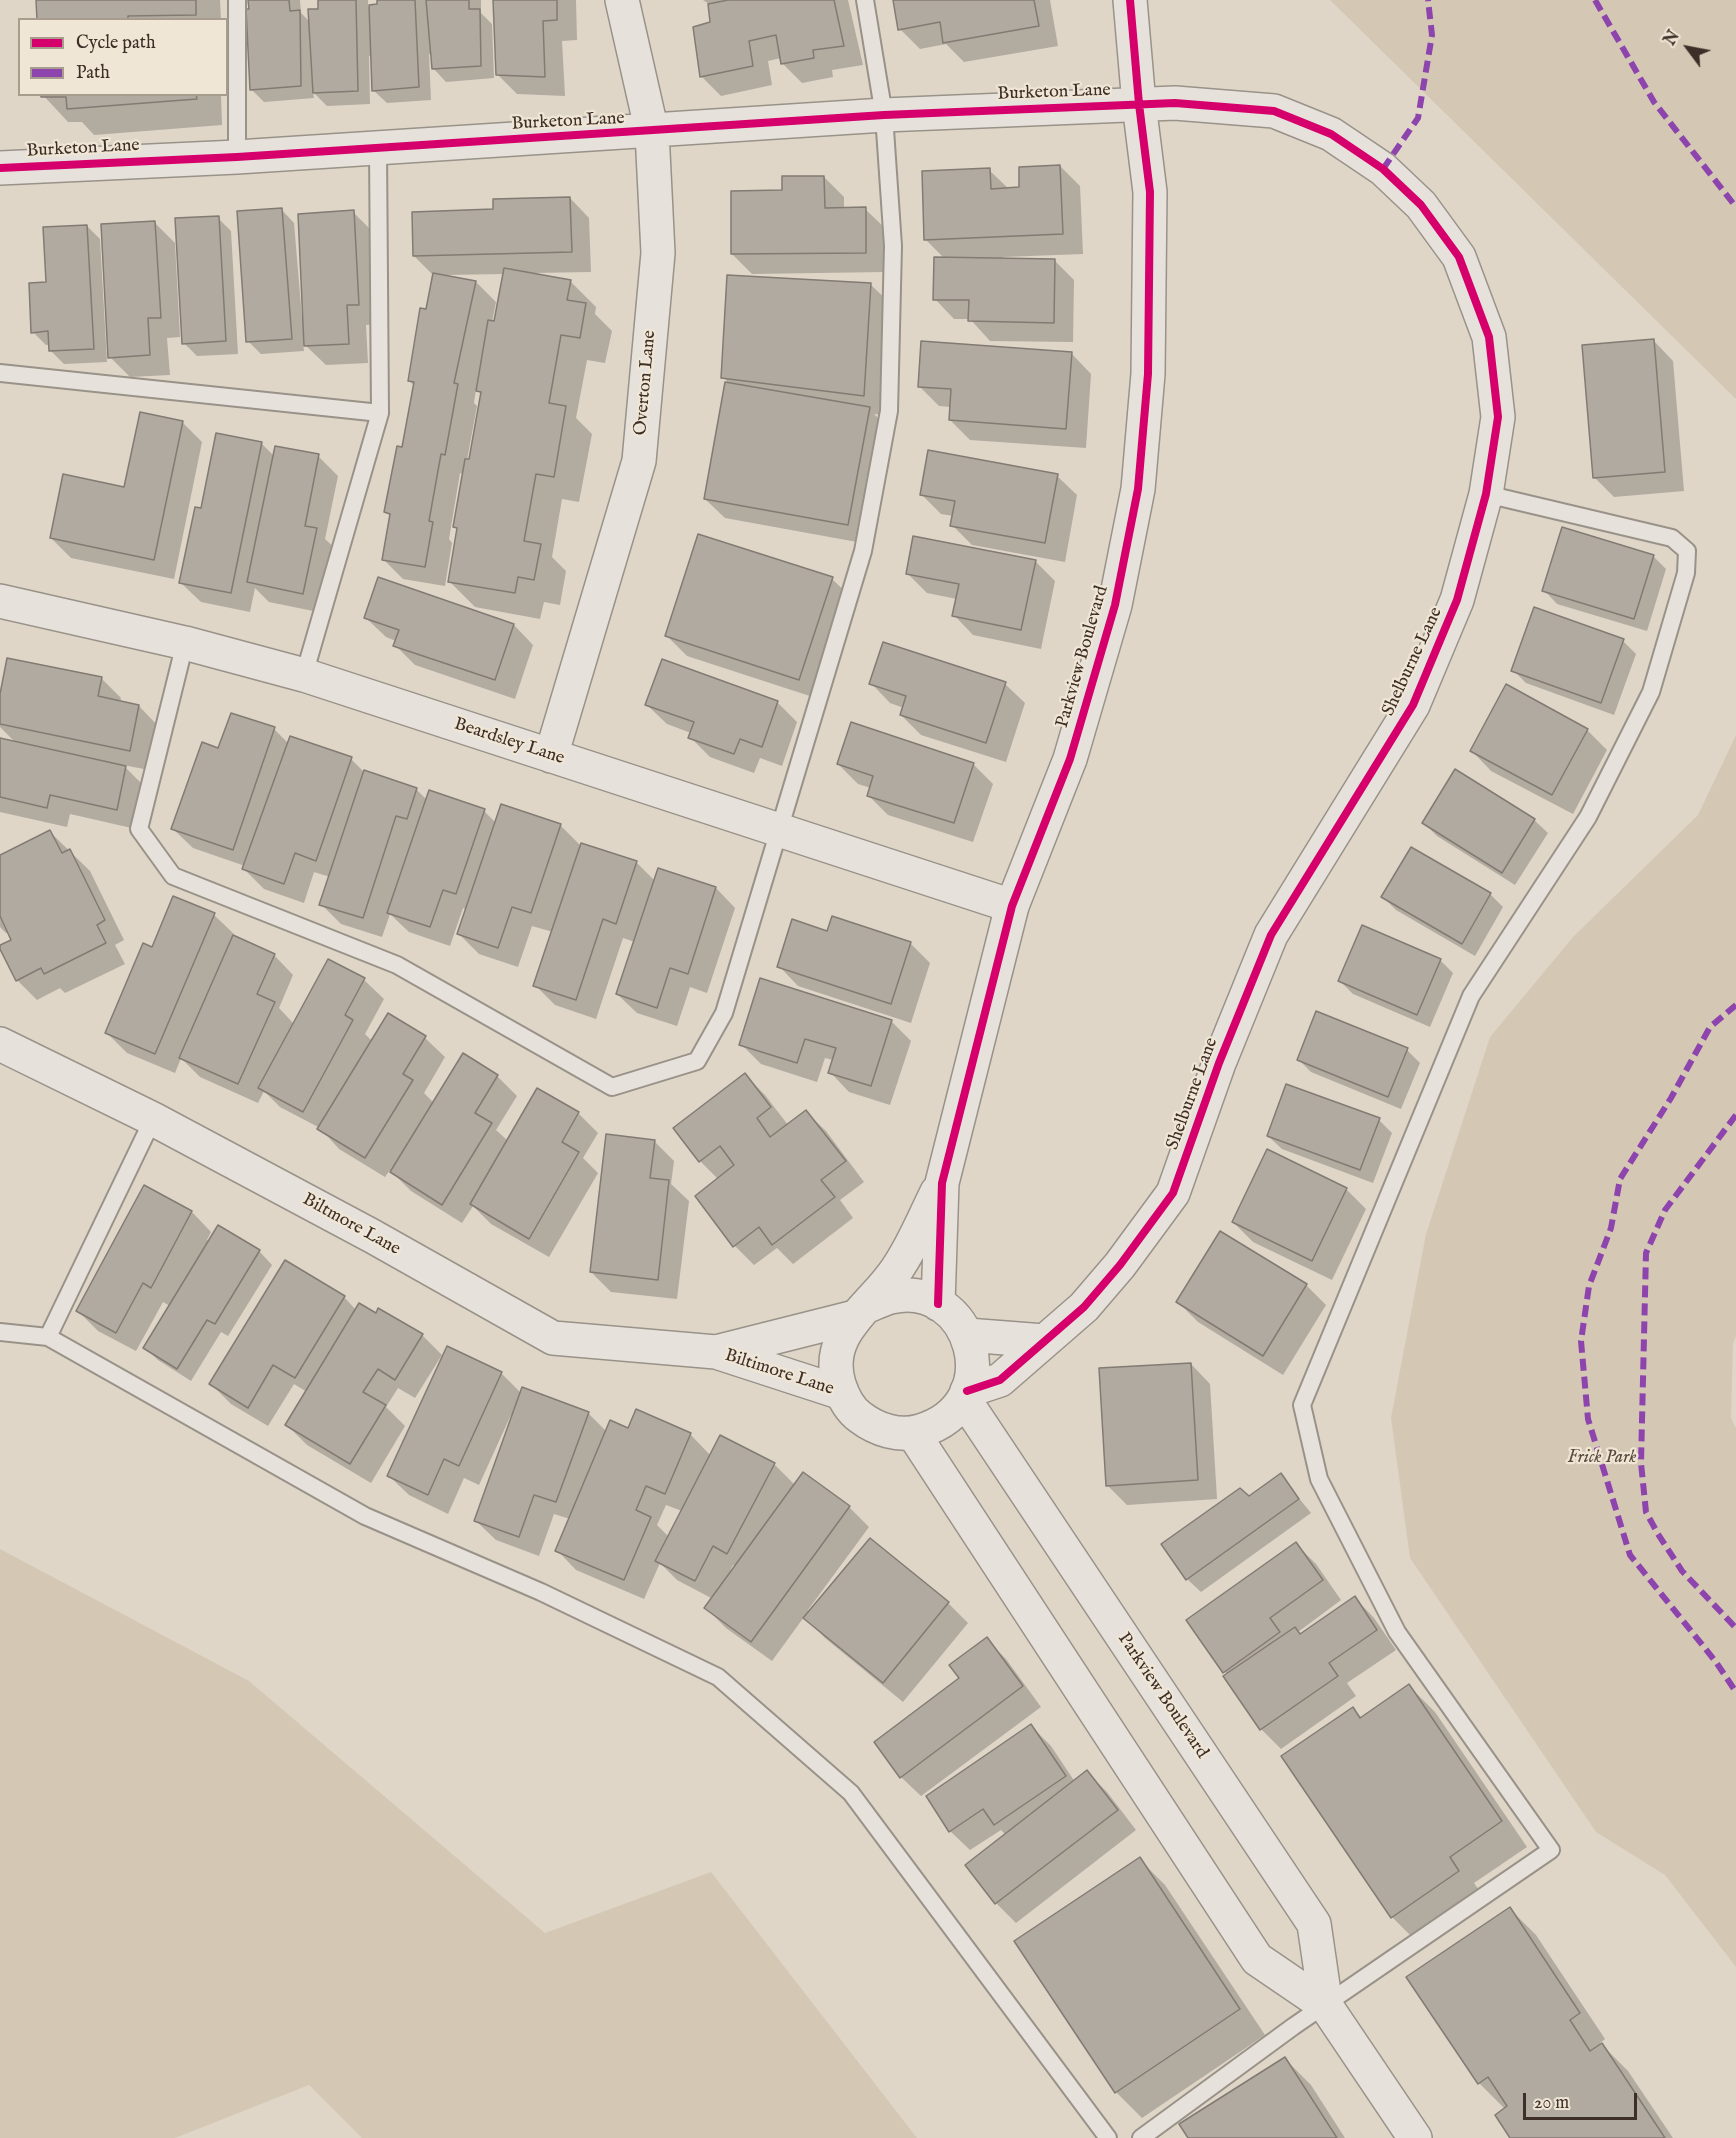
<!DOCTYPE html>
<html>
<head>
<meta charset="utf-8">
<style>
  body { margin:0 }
  #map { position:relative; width:1736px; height:2138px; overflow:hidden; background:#dfd6c8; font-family:"IM FELL English",serif }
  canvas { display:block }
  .legend { position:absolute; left:18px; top:18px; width:210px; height:78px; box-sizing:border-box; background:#f0e6d5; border:2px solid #a89c8f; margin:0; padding:8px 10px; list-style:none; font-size:18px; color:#3d2e27 }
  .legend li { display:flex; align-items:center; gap:12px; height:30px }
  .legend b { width:30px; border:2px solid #a89c8f }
  .north { position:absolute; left:1658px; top:18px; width:60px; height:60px; -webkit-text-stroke:4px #f0e6d5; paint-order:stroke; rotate:302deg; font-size:16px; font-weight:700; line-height:24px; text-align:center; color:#3d2e27 }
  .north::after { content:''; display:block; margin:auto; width:21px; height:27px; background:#3d2e27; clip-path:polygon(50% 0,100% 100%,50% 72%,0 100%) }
  .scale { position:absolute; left:1523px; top:2093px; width:114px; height:27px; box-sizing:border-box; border:3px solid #3d2e27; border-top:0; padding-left:8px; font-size:18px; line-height:21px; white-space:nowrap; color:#3d2e27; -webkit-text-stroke:4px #f0e6d5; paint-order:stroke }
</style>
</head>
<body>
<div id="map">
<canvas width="1736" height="2138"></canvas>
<ul class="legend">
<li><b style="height:8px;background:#d6006c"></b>Cycle path</li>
<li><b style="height:8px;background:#8e44ad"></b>Path</li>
</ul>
<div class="north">N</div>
<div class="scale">20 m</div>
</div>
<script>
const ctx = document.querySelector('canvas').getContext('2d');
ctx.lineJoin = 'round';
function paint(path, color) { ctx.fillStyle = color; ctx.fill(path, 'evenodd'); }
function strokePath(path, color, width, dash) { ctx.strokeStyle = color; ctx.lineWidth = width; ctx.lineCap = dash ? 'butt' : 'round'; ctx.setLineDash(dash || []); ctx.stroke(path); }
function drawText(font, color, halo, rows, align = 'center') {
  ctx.font = font + ' "IM FELL English",serif'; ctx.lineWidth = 4.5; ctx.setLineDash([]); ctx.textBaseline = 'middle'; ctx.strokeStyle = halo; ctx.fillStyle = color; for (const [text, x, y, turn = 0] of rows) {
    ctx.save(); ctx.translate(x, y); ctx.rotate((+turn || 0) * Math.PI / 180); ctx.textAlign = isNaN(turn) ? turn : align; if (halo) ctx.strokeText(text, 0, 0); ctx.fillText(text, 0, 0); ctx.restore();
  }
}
const green = new Path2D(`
  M1330,0h406v399z
  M1736,735v601l-3,8 -2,74 5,10v539l-71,-92 -69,-43 -186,-274 -19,-140 35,-184 64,-197 83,-100 125,-122z
  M0,1549l249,132 296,252 166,-61 206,266h-555l-53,-53 -134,53h-175z`);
const shadow = new Path2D(`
  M38,0h182l1,20h-182z
  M249,0h51l1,13 9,9 9,-11v-11h49v7l10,-1v-6h103v13l11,11 2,54 -48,4 -13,-14 -1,-14h-3l2,46 -44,3 -14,-13 -1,-34h-3l1,48 -43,2 -14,-14 1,6 -50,4 -13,-13z
  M495,0h81l1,40 -15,1 3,55 -48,-2 -20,-20z
  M703,0h20v2l13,-2h112l15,65 -31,5 1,7 -31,6 -20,-20 -1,-5 -13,3 4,24 -51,11 -20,-20 11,-53 -3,-19z
  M895,0h155l8,46 -94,16 -18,-18 -26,5 -20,-20z
  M42,94h179l1,31 -128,10 -12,-13h-14z
  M1060,166l20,20 3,68 -80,3v3h51l20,20 -1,62 -83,-1 -20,-22h-16l-19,-20 10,-40 -19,-19 63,-70 20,19h12z
  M824,177l20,20v12h21l20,19v44l-133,2 -20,-20 52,-62z
  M570,198l19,20 2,54 -59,1 38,8 26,26 -1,7 17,17 -7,32 -18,-3 -11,58 16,16 -13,68 -17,-3 -10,58 14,14 -6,34 -16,-3 -4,17 -65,-12 -26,-26 9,-51 -4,-4 10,-52 -4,-1 -11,66 3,4 -7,43 -42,-7 -20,-20 8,-42 -5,-5 17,-64 12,-62 -6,-5 25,-105 -20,-20 81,-45zM504,274l-9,49 -3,-1 4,-20 -20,-20 -30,-7zM476,389l6,6 -12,66 -3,-1 10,-54 -3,-3z
  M281,209l13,14 8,95h2l49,-106 20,20 5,92 -12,1 2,38 -42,2 -23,-22 1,8 -43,3 -13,-13z
  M218,218l13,13 7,123 -41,2 -13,-13z
  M155,223l20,20 5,94 -13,1 3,37 -40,2 -20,-20z
  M87,226l13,13 7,123 -43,2 -13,-13 -1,-6h-4l-13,-13 15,-48z
  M871,285l20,19 -7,111 -10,-1 15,14 -21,116 -143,-26 -20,-19 22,-118 -4,-4z
  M1654,341l19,20 11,130 -70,6 -20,-20z
  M1072,354l19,20 -5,74 -116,-8 -20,-20 1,-13 -12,-1 -20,-20z
  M182,422l20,20 -28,137 -103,-21 -20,-20 74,-49z
  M261,443l13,13h44l20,20 -13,63 11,10 -13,64 -54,-11 -14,-14 -5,24 -49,-10 -20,-19 21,-73z
  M1057,476l20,19 -12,67 -93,-17 -20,-20 2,-9 -13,-2 -20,-20z
  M1653,556l13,13 -19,62 -90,-27 -13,-14z
  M1035,561l20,20 -14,68 -68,-14 -19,-20 3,-16 -30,-6 -20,-20z
  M379,579l135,46 19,20 -18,54 -100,-34 -20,-20 1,-4 -10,-4 -20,-19z
  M832,579l20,19 -33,101 -132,-43 -20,-20z
  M1623,641l13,13 -22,61 -88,-32 -13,-13z
  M663,661l115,42 19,19 -15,44 -22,-8 -6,15 -44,-16 -20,-20 1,-4 -24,-9 -20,-19z
  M101,678l20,20 -1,4 19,4 19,20 -9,44 -26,-5 23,23 -10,41 -66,-15 -3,13 -67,-15v-72l16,3 -16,-16v-25z
  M871,683l134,1 20,19 -19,59 -85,-27 -20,-20 3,-7 -14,-5z
  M274,729l15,15 62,15 13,13 52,17 11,11 57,11 12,12 64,2 21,21 55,16 19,19 4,-11 57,18 19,20 -28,85 -17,-6 -13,39 -40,-13 -20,-19 18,-52 -12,-4 -27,81 -41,-14 -20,-20 18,-53 -21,-6 -14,41 -39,-13 -20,-20 8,-24 -4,-2 -13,38 -41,-14 -19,-18 -8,23 -41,-13 -20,-20 9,-27 -16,-5 -10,31 -40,-14 -20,-20 1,-3 -52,-18 -20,-19 46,-79z
  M1587,730l20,20 -34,64 -82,-43 -19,-20z
  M838,764h135l20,20 -20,58 -85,-27 -20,-20 3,-7 -13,-4z
  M1456,771l78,49 14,13 -33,52 -78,-49 -13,-13z
  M50,832l40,39 34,69 -9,5 10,19 -60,29 -5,-5 -23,12 -20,-20 -4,-40 -4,-8 -3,1 -6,-6v-70z
  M1490,894l13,13 -28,49 -79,-46 -13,-13z
  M214,915l20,19 -1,3 41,18 19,20 -14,33 15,16 70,-44 20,19 -19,35 8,8 16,-27 36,23 20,19 -21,36 10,10 30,-48 33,21 20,20 -21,34 12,11 70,-28 20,20 -15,25 15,15 -49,84 -58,-33 -18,-18 -11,17 -51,-32 -21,-21 -5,7 -46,-28 -19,-21 -40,-21 -16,-16 -6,12 -58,-26 -19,-19 -6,15 -48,-20 -20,-20 46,-84z
  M828,933l82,10 20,20 -19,60 -113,-37 -19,-20z
  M1440,960l13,13 -23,54 -77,-33 -13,-13z
  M891,1021l20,20 -21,64 -41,-13 -19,-20 3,-12 -8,-2 -8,24 -56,-18 -20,-20z
  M1407,1050l13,13 -19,46 -90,-37 -13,-13z
  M745,1075l20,20 23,30 18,-13 20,19 38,51 -24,18 13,18 -60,46 -16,-16 -23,17 -19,-19 -17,-67 -18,-18 -25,-33z
  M1379,1120l13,13 -19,50 -91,-34 -14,-13z
  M654,1141l20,20 -3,23 18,17 -12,98 -66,-7 -20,-20z
  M145,1187l47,25 19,20 -4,8 52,11 13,14 -44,71 -7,-4 -30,49 -33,-21 -14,-13 26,-41 -7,-4 -27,49 -38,-20 -20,-20z
  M1346,1189l20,20 -34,71 -79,-38 -20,-20z
  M1306,1285l20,20 -43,70 -85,-53 -20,-20z
  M344,1297l12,13 66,25 20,20 -27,43 -17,-10 -12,19 19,19 -34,57 -64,-38 -20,-20 20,-33 -13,-8 -26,42 -37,-22 -20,-20z
  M1191,1364l19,20 7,115 -90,6 -20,-20z
  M501,1373l20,20 67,20 19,19 22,-2 61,4 21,22 63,8 21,21 54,22 20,20 -61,83 2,2 60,-72 78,63 20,20 -65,79 -78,-64 -21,-21 -32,44 -46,-33 -20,-20 7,-9 -36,-19 -17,-17 -16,36 -68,-29 -19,-20 13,-31 -16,-5 -15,42 -43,-16 -20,-19 37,-105 -2,-1 -32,70 -15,-7 -16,36 -39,-19 -20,-19zM666,1505l16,6 -13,26 -12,-12zM733,1565l3,2 -7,9 -1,-1z
  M1280,1475l31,38 -110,79 -14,-13 62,-81z
  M1296,1544l20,20 25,36 -43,32 3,3 54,-37 19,20 22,32 -49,33 9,13 -75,53 -20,-20 -36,-57z
  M986,1639l20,20 35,48 -120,89 -20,-19z
  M1409,1686l26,26 92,135 -53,36 10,14 -66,46 -26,-26 -39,-208 9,9z
  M1031,1726l20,20 24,36 12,-10 20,20 29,38 -120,93 -20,-20 10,-68 -5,-5 -31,20 -20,-19z
  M1139,1859l26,26 100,150 -123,83 -26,-26z
  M1510,1909l26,26 69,104 -5,4 28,28 45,67h-161l-7,-29 -26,-26z
  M1285,2059l26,26 34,53h-155z`);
const building = new Path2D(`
  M36,0h160v15l-68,1v4h-91z
  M248,0h41l1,11 10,-1 1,76 -51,4 -4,-81h3z
  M318,0h38l2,91 -45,2 -5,-84h10z
  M377,0h38l4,87 -47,4 -3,-86 8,-1z
  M426,0h43v9h11l1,57 -49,3z
  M493,0h64v20l-14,1 2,56 -49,-2z
  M728,0h106l10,46 -31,4 1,8 -33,6 -5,-29 -27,6 4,25 -53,11 -7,-50 17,-5 -2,-18z
  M893,0h141l5,26 -96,17 -3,-21 -42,8z
  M41,94h155l1,5 -130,10 -1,-12h-25z
  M1060,165l3,69 -139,6 -2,-69 68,-3 1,21 28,-2v-20z
  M782,176h42l1,32 41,-1v46l-135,1v-63l51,-1z
  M570,197l2,55 -159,4 -1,-44 81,-3v-10z
  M282,208l10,131 -46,3 -9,-131z
  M354,210l5,95h-12l2,39 -45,2 -6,-132z
  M219,216l7,125 -44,3 -7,-126z
  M155,221l6,97h-13l2,37 -42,3 -7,-134z
  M87,225l7,124 -45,2 -1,-20 -17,2 -2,-50 17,-1 -3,-55z
  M934,257l121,2 -1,64 -86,-2 1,-21h-36z
  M504,268l67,12 -4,20 19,3 -6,35 -19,-3 -12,68 17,3 -12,71 -18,-3 -12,67 17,3 -7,36 -16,-3 -3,16 -67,-11 9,-54 -4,-1 12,-68h4l12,-67 -5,-1 12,-71 6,1z
  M433,273l43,8 -22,102 4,1 -13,71 -4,-1 -12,67 4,1 -8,45 -43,-7 8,-46 -6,-2 13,-66 5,1 12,-65 -6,-1 12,-73 6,1z
  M727,275l144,8 -7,113 -143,-18z
  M1654,339l11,133 -72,6 -11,-133z
  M921,341l151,11 -6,77 -117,-9 2,-31 -33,-2z
  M725,382l145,25 -22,118 -144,-26z
  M140,412l43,9 -29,139 -104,-22 13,-64 61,13z
  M216,433l46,9 -31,151 -52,-10 16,-76 6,1z
  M275,446l44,8 -14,72 12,2 -14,66 -56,-12z
  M928,450l130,24 -13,69 -95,-17 5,-25 -35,-6z
  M1562,527l92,28 -20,64 -92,-28z
  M698,534l135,43 -34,103 -134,-44z
  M913,536l123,24 -15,70 -69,-14 7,-32 -53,-10z
  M378,577l136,47 -19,56 -102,-34 6,-16 -35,-12z
  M1534,607l90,32 -23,64 -90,-32z
  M883,642l123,40 -20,61 -86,-28 6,-19 -37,-12z
  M7,658l95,19 -4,19 41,9 -9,46 -130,-27v-30z
  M662,659l116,42 -16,46 -22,-8 -6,15 -46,-16 6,-16 -49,-17z
  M1506,684l82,45 -36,66 -82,-44z
  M231,713l44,14 -42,123 -62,-21 31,-87 16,6z
  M851,722l123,41 -20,60 -87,-27 6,-20 -36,-12z
  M290,736l62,21 -36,104 -21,-8 -11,31 -42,-15z
  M0,738l126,28 -9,44 -67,-15 -3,13 -47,-11z
  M1455,769l80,50 -33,54 -80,-50z
  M364,770l53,18 -10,31 -11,-3 -33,102 -44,-13z
  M429,790l56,19 -29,85 -13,-4 -13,37 -43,-14z
  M501,804l60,20 -30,89 -19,-6 -14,41 -41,-14z
  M50,830l12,23 8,-4 35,71 -8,5 9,18 -62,31 -3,-6 -25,13 -16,-32v-4l11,-5 -11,-24v-61z
  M581,843l56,18 -21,63 -13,-5 -27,81 -43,-14z
  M1411,847l80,46 -29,51 -81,-47z
  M658,868l58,19 -28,87 -18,-6 -13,40 -41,-14z
  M173,896l42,17 -60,141 -50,-21 38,-90 9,4z
  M832,916l79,26 -20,62 -114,-37 15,-48 35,12z
  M1362,925l79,34 -24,56 -79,-34z
  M233,935l42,19 -18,40 18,8 -37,82 -59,-26z
  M328,959l37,19 -20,37 8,5 -50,92 -45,-24z
  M760,978l132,42 -21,66 -43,-13 8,-25 -31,-9 -8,24 -58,-18z
  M1316,1011l92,37 -20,49 -91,-37z
  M388,1013l38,23 -23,38 10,6 -48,78 -48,-29z
  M463,1053l35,22 -23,38 17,10 -50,82 -52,-33z
  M745,1073l26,34 -14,11 13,19 36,-27 40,51 -25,19 14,17 -63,48 -13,-18 -26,20 -38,-51 39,-31 -14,-19 -21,16 -26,-34z
  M1286,1084l94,34 -20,52 -93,-34z
  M537,1088l42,24 -17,30 17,10 -50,87 -59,-35z
  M606,1134l49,6 -5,38 19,2 -11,100 -68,-8z
  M1267,1149l80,39 -35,73 -80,-39z
  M144,1185l48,26 -41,77 -8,-5 -27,50 -40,-22z
  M218,1225l42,25 -45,74 -8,-4 -30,49 -34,-21z
  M1220,1231l87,53 -44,72 -87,-54z
  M285,1260l60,36 -50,82 -22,-13 -25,43 -39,-24z
  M359,1303l17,10 2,-5 45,26 -28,46 -17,-11 -15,23 23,13 -36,59 -65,-39z
  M447,1346l55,26 -43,94 -15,-7 -16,36 -41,-19z
  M1191,1363l7,117 -92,6 -7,-118z
  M522,1387l67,25 -33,90 -22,-7 -15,42 -45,-16z
  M636,1409l55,24 -26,61 -19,-8 -10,24 15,7 -27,63 -69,-29 55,-131 18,8z
  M720,1435l55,28 -48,91 -14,-8 -18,35 -40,-20z
  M803,1472l47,34 -99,136 -47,-34z
  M1281,1473l18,26 -113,81 -25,-36 79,-56 9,8z
  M870,1538l79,64 -66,81 -80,-65z
  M1296,1542l27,38 -53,38 10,14 -57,41 -37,-53z
  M1355,1596l22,34 -48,33 9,13 -78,54 -37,-54 72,-49 5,7z
  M987,1637l36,49 -123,92 -26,-36 85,-64 -10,-13z
  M1409,1684l93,137 -52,36 9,14 -68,47 -110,-162 72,-49 7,11z
  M1031,1724l35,52 -72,49 -11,-16 -34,23 -23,-36z
  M1087,1770l31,40 -123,94 -30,-39z
  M1140,1857l100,152 -125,84 -101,-152z
  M1510,1907l70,106 -10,7 20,31 12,-8 63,95h-155l-15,-23 12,-9 -19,-29 -10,7 -72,-107z
  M1285,2057l52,81h-149l-9,-14z`);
const service = new Path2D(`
  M237,0v157
  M0,373l380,40
  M185,643l-46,186 34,47 224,89 215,122 85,-26 27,-48 139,-462 26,-140 4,-165 -9,-131 -19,-115
  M304,675l76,-262 -2,-264
  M0,1332l48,5 317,179 176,76 177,85 133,116 257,345
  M48,1337l105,-218
  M1141,2138l153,-112 257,-176 -154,-218 -78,-153 -17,-74 169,-409 117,-179 63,-125 35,-119 1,-22 -15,-13 -186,-44`);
const minor = new Path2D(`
  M0,168l237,-11 647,-42 291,-12 99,8 57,23 52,35 38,36 38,52 30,80 9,80 -12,77 -29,106 -44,105 -142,230 -52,128 -46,130 -53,72 -36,42 -84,73 -33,11
  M0,601l185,42 119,32 708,231
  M551,756l88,-295 19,-208 -6,-121 -30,-132
  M0,1044l153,75 219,117 181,102 163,14 126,41
  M967,1335l77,6
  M716,1352l139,-35`);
const tertiary = new Path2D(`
  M938,1304l4,-121 70,-277 58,-147 45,-154 23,-116 10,-115 2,-182 -11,-88 -9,-104
  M870,1305c7,-3 14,-6 21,-8 81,-19 120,107 29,134 -21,6 -43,-1 -60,-14 -11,-8 -17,-20 -21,-33 -16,-51 34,-78 58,-115 16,-23 27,-51 40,-77
  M964,1399l350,525 12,82
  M913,1433l344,526 69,47 89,132`);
const quiet = new Path2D(`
  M1595,0l59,102 82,105
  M1383,169l35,-51 14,-83 -4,-35
  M1736,1005l-26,22 -39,71 -51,81 -9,49 -22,58 -8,55 7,78 42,136 86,107 20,30
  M1736,1115l-71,95 -19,43 -5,210 5,49 12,22 24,37 54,57`);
const cycleway = new Path2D(`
  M0,168l237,-11 647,-42 291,-12 99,8 57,23 52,35 38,36 38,52 30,80 9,80 -12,77 -29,106 -44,105 -142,230 -52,128 -46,130 -53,72 -36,42 -84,73 -33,11
  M938,1304l4,-121 70,-277 58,-147 45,-154 23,-116 10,-115 2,-182 -11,-88 -9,-104`);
const streetNames = [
  ["Burketon Lane",1054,93,-2],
  ["Burketon Lane",568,122,-3],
  ["Burketon Lane",83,149,-3],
  ["Overton Lane",646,383,-85],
  ["Parkview Boulevard",1083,657,-74],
  ["Shelburne Lane",1413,662,-65],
  ["Beardsley Lane",509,742,18],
  ["Shelburne Lane",1193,1094,-70],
  ["Biltmore Lane",351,1225,29],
  ["Biltimore Lane",779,1373,18],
  ["Parkview Boulevard",1162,1696,56]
];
const parkNames = [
  ["Frick Park",1602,1458]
];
paint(green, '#d4c8b5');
paint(shadow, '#0003');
paint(building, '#b1aaa0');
strokePath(building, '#827b73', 1.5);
strokePath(service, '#999289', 20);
strokePath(minor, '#999289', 36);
strokePath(tertiary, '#999289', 36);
strokePath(service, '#e6e2db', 16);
strokePath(minor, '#e6e2db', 33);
strokePath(tertiary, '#e6e2db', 33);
strokePath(quiet, '#8e44ad', 6, [12, 6]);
strokePath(cycleway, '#d6006c', 8);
drawText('18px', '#3d2e27', '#f0e6d5', streetNames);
drawText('italic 18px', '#594a40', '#f0e6d5', parkNames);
</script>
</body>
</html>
